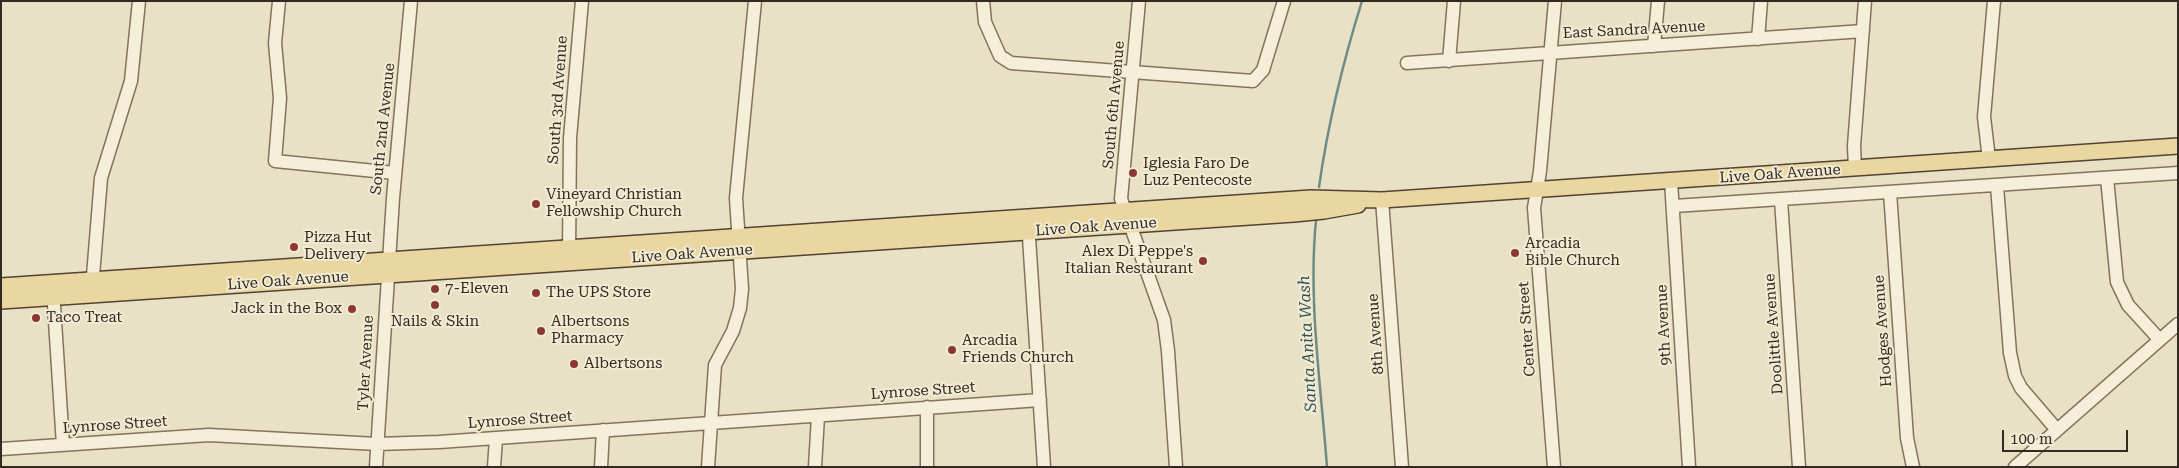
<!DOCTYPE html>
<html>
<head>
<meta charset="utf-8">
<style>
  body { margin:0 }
  #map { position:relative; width:2179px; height:468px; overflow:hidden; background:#e9e1c5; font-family:"Roboto Serif",serif }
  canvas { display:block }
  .frame { position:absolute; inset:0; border:2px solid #342b20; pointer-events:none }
  .scale { position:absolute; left:2002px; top:430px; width:126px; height:22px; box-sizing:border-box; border:2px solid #342b20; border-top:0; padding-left:6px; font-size:15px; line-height:18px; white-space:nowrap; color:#342b20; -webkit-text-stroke:4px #f2ebd4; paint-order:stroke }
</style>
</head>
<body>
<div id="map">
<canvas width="2179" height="468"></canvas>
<div class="frame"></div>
<div class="scale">100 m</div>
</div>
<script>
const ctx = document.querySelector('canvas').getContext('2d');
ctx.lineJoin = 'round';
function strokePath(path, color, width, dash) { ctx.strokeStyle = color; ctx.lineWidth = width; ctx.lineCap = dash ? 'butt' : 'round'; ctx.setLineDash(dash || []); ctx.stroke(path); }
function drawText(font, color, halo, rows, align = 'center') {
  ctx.font = font + ' "Roboto Serif",serif'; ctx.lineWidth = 4; ctx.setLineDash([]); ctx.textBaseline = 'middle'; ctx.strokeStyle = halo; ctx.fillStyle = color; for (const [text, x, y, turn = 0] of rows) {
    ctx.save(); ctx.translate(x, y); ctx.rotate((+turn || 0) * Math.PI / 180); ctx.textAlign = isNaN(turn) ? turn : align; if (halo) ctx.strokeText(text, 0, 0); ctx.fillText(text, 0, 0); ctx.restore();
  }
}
const stream = new Path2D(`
  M1319,187c9,-64 24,-125 43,-186
  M1316,220c-8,82 5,165 11,247`);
const minor = new Path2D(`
  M279,1l-4,42 5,55 -5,63 120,12
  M983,1l2,21 15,34 11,7 242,18 10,-11 21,-69
  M1139,1l-18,198 43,121 4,31 8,116
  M1758,39l3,-38
  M1654,46l4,-45
  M1449,61l5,-60
  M1407,63l456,-32
  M1989,159l-5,-42 10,-116
  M1855,168l-1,-22 11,-145
  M2107,178l10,104 11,23 31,34
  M1671,181l18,286
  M1997,186l13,167 5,23 6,12 36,42
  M1890,192l17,246 6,29
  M1382,200l20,267
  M1781,200l18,267
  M1674,206l504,-33
  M1028,222l16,245
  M569,256l1,-118 12,-137
  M92,288l9,-110 30,-97 8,-80
  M53,290l10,155
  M927,407v60
  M1,449l208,-14 168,9 62,-2 601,-42
  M376,467l17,-269 18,-197
  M494,467l2,-29
  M601,467l2,-37
  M708,467l7,-102 18,-34 7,-23 2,-19 -6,-91 19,-197
  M815,467l3,-51
  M1554,467l-20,-259 6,-37 15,-170
  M2015,467l163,-143`);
const major = new Path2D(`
  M1,286l1310,-88 71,2 796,-54
  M1,301l1293,-87 30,-3 34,-6`);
const markers = [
  [1133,173,5,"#8b3833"],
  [536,204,5,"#8b3833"],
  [294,247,5,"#8b3833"],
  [1515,253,5,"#8b3833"],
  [1203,261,5,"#8b3833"],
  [435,289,5,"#8b3833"],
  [536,293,5,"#8b3833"],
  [435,305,5,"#8b3833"],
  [352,309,5,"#8b3833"],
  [36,318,5,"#8b3833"],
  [541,331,5,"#8b3833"],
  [952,350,5,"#8b3833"],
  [574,364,5,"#8b3833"]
];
const streetNames = [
  ["East Sandra Avenue",1634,30,-3],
  ["South 3rd Avenue",558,100,-86],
  ["South 6th Avenue",1114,105,-85],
  ["South 2nd Avenue",383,129,-84],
  ["Live Oak Avenue",1780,174,-4],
  ["Live Oak Avenue",1096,227,-4],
  ["Live Oak Avenue",692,254,-4],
  ["Live Oak Avenue",288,281,-4],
  ["9th Avenue",1664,325,-93],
  ["Center Street",1527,329,-94],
  ["Hodges Avenue",1883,331,-94],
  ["8th Avenue",1376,334,-94],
  ["Doolittle Avenue",1774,334,-94],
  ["Tyler Avenue",366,363,-87],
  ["Lynrose Street",923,391,-4],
  ["Lynrose Street",520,420,-4],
  ["Lynrose Street",115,425,-4]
];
const poiNames = [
  ["Iglesia Faro De",1143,164],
  ["Luz Pentecoste",1143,181],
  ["Vineyard Christian",546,195],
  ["Fellowship Church",546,212],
  ["Pizza Hut",304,238],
  ["Delivery",304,255],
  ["Arcadia",1525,244],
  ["Bible Church",1525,261],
  ["Alex Di Peppe's",1193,252,"right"],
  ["Italian Restaurant",1193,269,"right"],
  ["7-Eleven",445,289],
  ["The UPS Store",546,293],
  ["Jack in the Box",342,309,"right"],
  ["Taco Treat",46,318],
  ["Nails & Skin",435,322,"center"],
  ["Albertsons",551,322],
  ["Pharmacy",551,339],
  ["Arcadia",962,341],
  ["Friends Church",962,358],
  ["Albertsons",584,364]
];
const waterNames = [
  ["Santa Anita Wash",1308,344,-93]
];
strokePath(stream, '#6e8b85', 2.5);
strokePath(minor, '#83735d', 15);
strokePath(major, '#514231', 18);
strokePath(minor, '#f5eed8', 12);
strokePath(major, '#e9d6a1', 15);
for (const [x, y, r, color] of markers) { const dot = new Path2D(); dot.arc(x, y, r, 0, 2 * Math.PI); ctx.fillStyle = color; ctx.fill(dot); strokePath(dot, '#f2ebd4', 2); }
drawText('15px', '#342b20', '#f2ebd4', streetNames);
drawText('15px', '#342b20', '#f2ebd4', poiNames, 'left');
drawText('italic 16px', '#305252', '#f2ebd4', waterNames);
</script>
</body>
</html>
